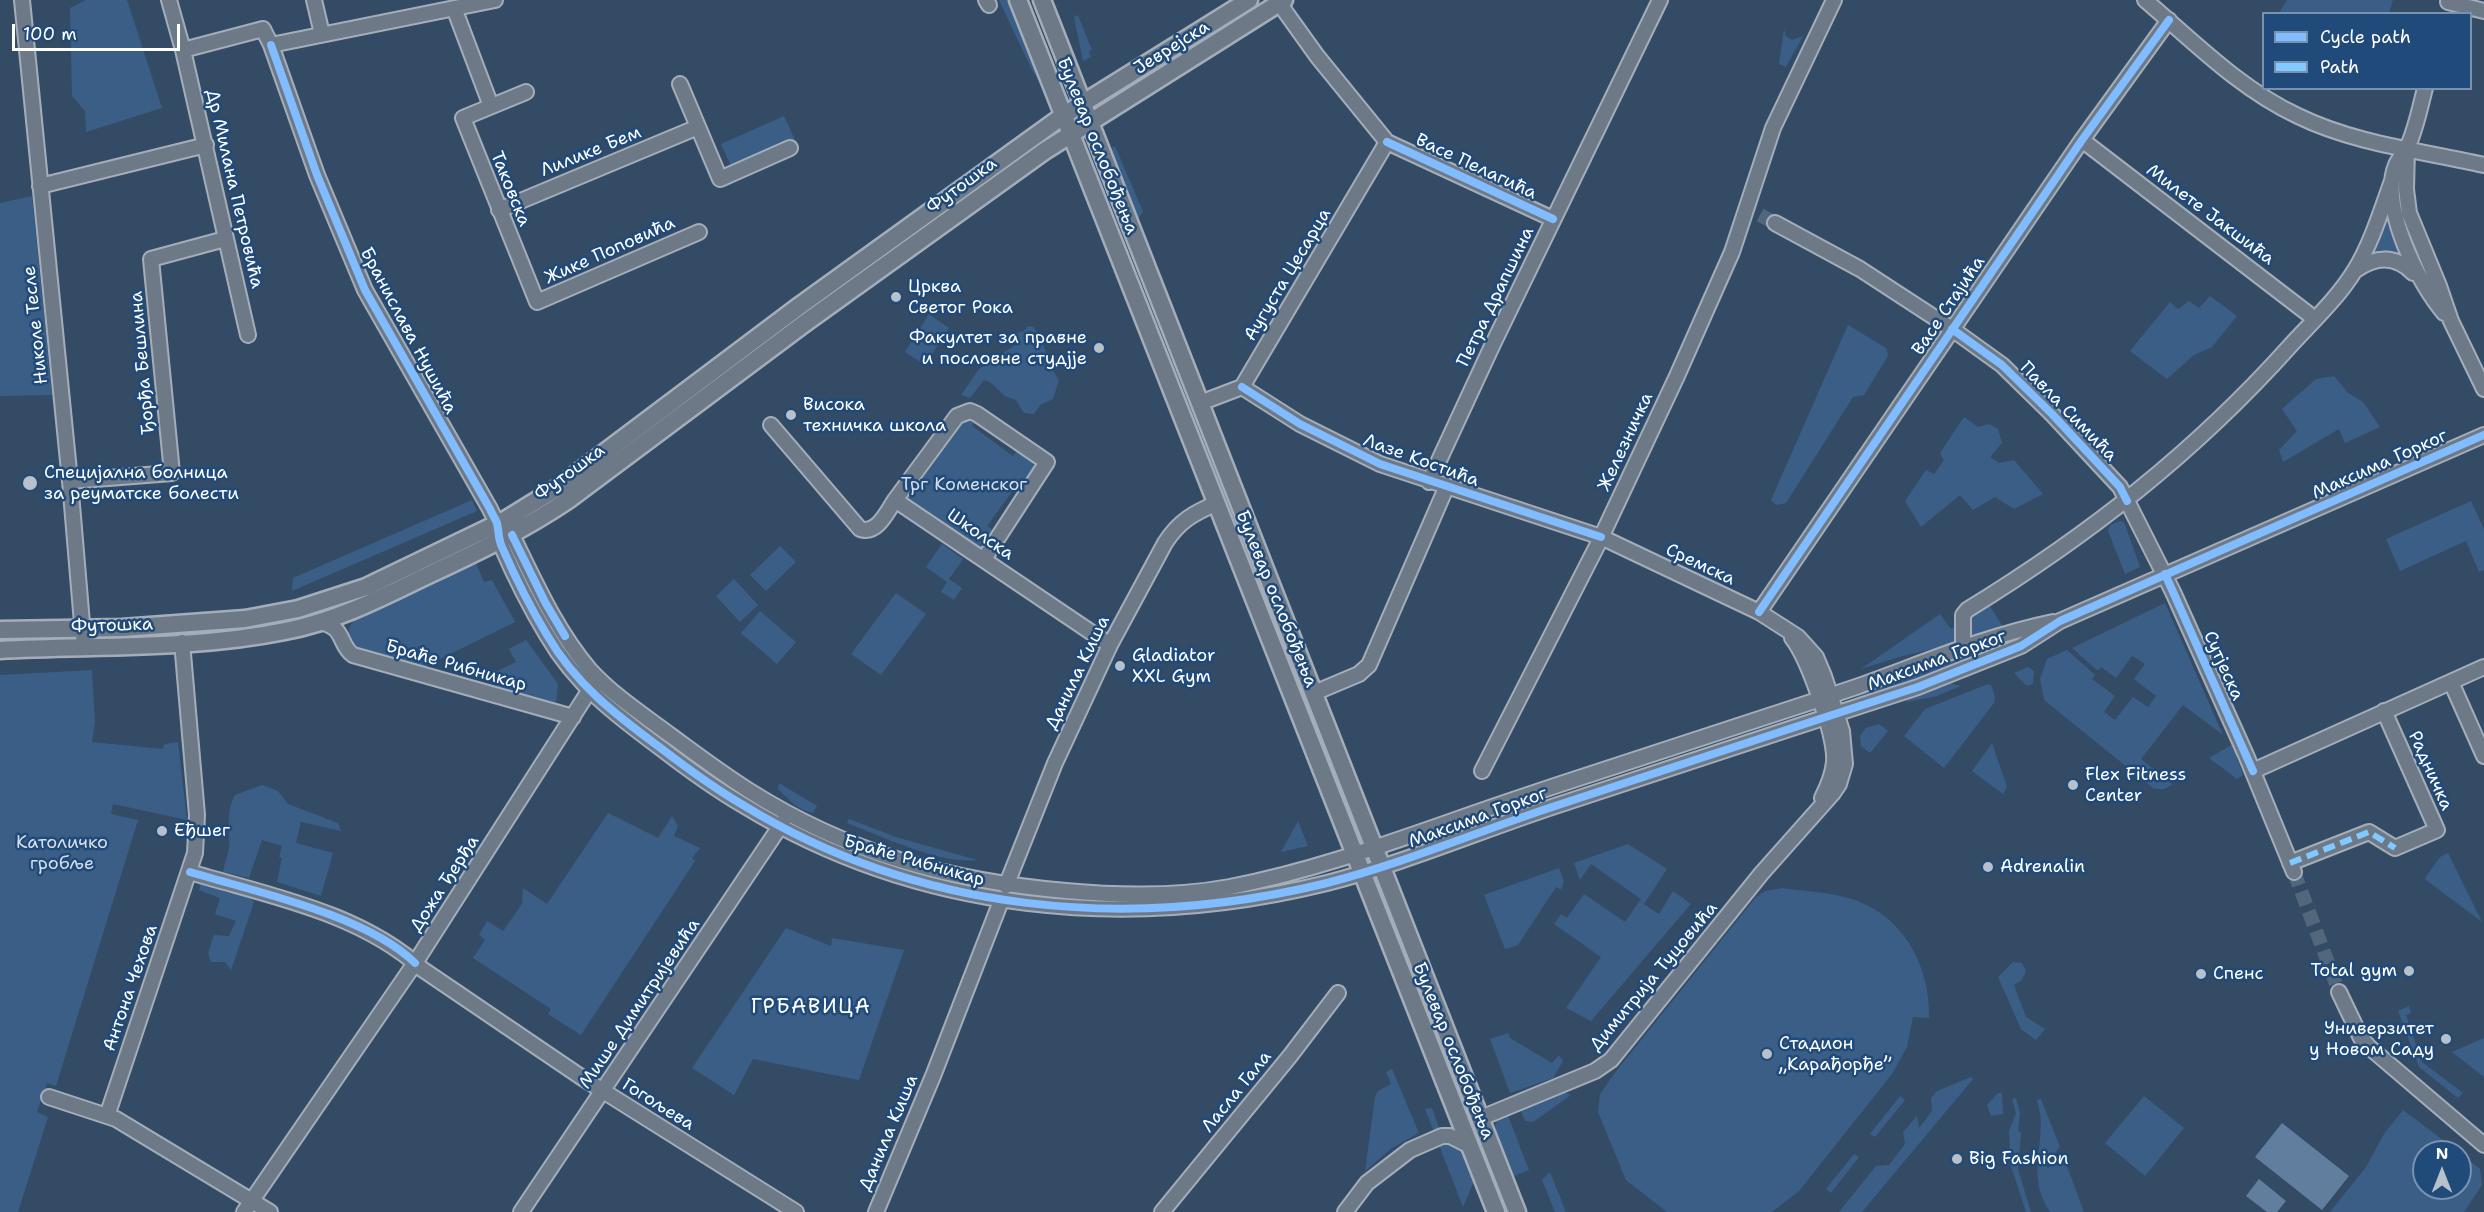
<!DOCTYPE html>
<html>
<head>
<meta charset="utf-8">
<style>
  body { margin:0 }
  #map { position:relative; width:2484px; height:1212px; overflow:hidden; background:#344b65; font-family:"Shantell Sans",sans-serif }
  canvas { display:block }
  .legend { position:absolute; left:2262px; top:12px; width:210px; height:78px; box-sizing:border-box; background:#1f4a7a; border:2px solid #7992af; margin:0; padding:8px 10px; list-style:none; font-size:18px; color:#fff }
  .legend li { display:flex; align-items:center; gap:12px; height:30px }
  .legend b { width:30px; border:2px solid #7992af }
  .north { position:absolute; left:2412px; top:1140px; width:60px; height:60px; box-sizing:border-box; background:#1f4a7a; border:2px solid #7992af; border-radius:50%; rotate:0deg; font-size:16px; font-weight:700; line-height:24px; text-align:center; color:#fff }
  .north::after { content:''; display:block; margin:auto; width:21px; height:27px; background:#b8c0c9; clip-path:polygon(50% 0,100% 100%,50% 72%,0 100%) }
  .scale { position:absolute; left:12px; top:24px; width:168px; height:27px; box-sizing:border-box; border:3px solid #fff; border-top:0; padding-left:8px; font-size:18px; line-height:21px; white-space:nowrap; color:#fff; -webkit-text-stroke:4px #1f4a7a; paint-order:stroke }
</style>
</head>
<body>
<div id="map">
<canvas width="2484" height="1212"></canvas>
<ul class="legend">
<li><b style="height:8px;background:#80bcff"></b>Cycle path</li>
<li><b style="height:8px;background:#80caff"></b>Path</li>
</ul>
<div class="north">N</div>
<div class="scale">100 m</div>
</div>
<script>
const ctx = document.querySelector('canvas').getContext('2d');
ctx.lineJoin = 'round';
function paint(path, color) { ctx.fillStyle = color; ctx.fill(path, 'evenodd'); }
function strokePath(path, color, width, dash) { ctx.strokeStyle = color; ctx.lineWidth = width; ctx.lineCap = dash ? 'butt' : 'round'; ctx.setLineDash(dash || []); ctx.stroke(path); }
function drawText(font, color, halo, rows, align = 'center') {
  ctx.font = font + ' "Shantell Sans",sans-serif'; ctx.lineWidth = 5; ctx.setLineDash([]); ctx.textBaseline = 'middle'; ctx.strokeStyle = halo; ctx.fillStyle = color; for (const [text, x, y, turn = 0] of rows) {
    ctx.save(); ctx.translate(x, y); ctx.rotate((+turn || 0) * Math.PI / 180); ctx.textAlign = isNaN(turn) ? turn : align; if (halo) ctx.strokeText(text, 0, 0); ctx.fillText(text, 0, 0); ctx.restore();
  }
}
const green = new Path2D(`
  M86,0h41l35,108 -76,24 -1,-21 -13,-15 -2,-88z
  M999,0h12l32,87 -11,-17z
  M2287,0h106l-4,13h-110z
  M1078,15l14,35 -3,1 2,6 -8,4 -9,-44z
  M1784,29l2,7 6,4 11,-4 -17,31 -7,-3z
  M784,116l11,24 -63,28 -11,-24z
  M1115,146l28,66 -6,8 -27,-71z
  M32,196l20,199 -52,1v-193z
  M2387,215l15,42 -15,-4 -16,1z
  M2210,296l27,20 -25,31 -18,8 -27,24 -37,-28 40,-49 8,7 11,-8 10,7z
  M929,314l20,14 -24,37 -20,-13z
  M1848,325l38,23 2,8 -24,39 -11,2 -67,106 -10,2 -5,-5z
  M1028,326l5,1c14,17 13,36 26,53l-6,19 -13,6 -6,9 -10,-1 -8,-13 -11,-4 -15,-14 -6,-2 -14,18 -9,-3 18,-26 38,-25 -6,-9 13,-4z
  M2334,376l14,17 15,9 17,25 -35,16 -6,-14 -56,33 -4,-12 18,-19 -15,-22 34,-30z
  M967,417l10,2 -5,7 41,30 5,-6c19,13 20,15 9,36l-7,-5 -33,45 9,6 -12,17 -5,1 -75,-52 54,-76z
  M1964,417l14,10 11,-3 9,5 4,14 -12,14 9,6 15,-3 29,34 -29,15 -19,-12 -22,13 -13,-15 -39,32 -16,-26 21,-31 8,4 10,-14 -4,-7z
  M472,500l5,11 -185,80 1,-13z
  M2471,501l13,28v41l-5,2 -13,-31 -66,30 -14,-32z
  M2120,521l4,1 16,45 -15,7 -17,-43 2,-6z
  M942,544l21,15 -14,20 13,9 -8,12 -13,-8 6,-10 -21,-15z
  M780,546l16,16 -30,29 -16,-16z
  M474,559l10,23 8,-2 23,42 -91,45 -67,-16c-14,-18 -9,-25 5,-40z
  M734,579l24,26 -18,17 -24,-26z
  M896,593l30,21 -45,61 -30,-21z
  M1988,603l15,24 -34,12 -1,-21z
  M2165,603l58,132 -40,-30 -42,54 31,25c-6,6 -11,6 -19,4l-109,-88 -4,-21 7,-20 20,-9 28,25 -3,4 23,17 -11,16 11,8 18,-23 15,10 8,-11 -22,-17 11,-15 -13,-8 -16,22 -15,-11 -3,4 -26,-23z
  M760,611l36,31 -19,22 -36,-31z
  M1940,614l11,15 7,-5 -1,19 -58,14 -38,12z
  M2025,635l1,2 -76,31 -94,31 -1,-2z
  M526,640l32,44 -2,19 -56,-11 -9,-18 25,-12 -7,-13z
  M2028,667l6,4 -1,13 -6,2 -13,-13z
  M92,670l3,52 -3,20 70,7 3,-5 13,-2 9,78 -74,-16 -2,10 27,6 -82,266 -9,-3 -10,29 11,5 -30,95h-18v-537z
  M1949,683l12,3 -24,10 -30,6 -1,-3z
  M1988,684l3,1 4,12 -1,6 -50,65 -40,-32 21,-27z
  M1879,724l9,7 -18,22 -9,-7 -1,-10 6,-8z
  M1992,743l15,44 -4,7 -31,-23z
  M2235,743l4,11 -3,2 7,19 -6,4 -28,-21z
  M779,783l38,23 -4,7c-14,-2 -26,-15 -35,-24z
  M262,785l16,6 10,13 50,19 3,8 -40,-9 -5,21 37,10 -12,43 -44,-14 5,-24 -3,-1 3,-11 -20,-6 -13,38 -26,-6c1,-8 5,-16 6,-24 2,-20 -4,-35 6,-53z
  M608,813l50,25 14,-22 6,10 -4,10 26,12 -8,10 3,3 -114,174 -33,-21 3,-5 -78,-51 12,-18 -6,-5 8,-14 16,10 19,-27 1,-16 24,16z
  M849,819l47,18 81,23c-36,5 -96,-24 -130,-37z
  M1298,821l10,25 -27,6z
  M1628,844l39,25 -23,35 15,10 14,-23 18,13 -100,117 -25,-13 35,-51 -47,-33 7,-10 6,4 17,-24 41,28 16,-23 -50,-35 -11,16 -6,-17z
  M2448,853l34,69 -56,-42 -1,-2 15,-21z
  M1559,868l5,13 -3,9 -5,-3 -38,58 -13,4 -21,-54z
  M201,882l46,12 7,8 -23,68 -6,-8h-14l-3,-9 6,-18 15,1 7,-15 -21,-7 5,-16 -21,-8z
  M1782,888c25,4 54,4 78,14 47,19 70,68 69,116l-16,-1 -6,30 -15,27 -93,117 -27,21h-105l-41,-32 -28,-68 2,-18 17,-24 139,-173 9,-6z
  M786,928l45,18 1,-8 72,12 -45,130 -106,-21 -19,36 -42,-27z
  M2013,962l9,1 4,8 -5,10 -7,4 12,32 19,12 -9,11 -15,-11 -23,-52z
  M2409,1006l2,7 -5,2 16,47 41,31 -5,5 -39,-31 -21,-56z
  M1508,1033l2,5 42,25 7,-8 4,6 -10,17 -43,15 -20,-54z
  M2484,1038v39l-32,-25z
  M1392,1069l27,64 -27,15 -27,23 10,-74 3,-6 13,-7 -5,-12z
  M1971,1077l2,2 -111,133h-23l37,-46 13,-1 16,-21 -2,-12 14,-16 2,12 13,-17 -1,-13 6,-7z
  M1564,1092l7,3 -38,27 -8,-1 -5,-12z
  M1998,1093h4l1,21 -12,2 -4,-11z
  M1900,1096l5,4 -30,37 -5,-3z
  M2144,1096l40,32 -39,48 -40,-33z
  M2016,1098l4,15 -2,17 3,3 -3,36 13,43h-5l-19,-58 3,-8 -1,-15 7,-18 -4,-14z
  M2041,1099l19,48 -15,18 3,3 14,-15 22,59h-34c-27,-39 0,-73 -13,-112z
  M1432,1108l10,28 17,4 20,29 -16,38 -38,-98z
  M2403,1110l56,42h-35v36h36v-35l20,16 2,16 -18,27h-134l36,-45 18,-33z
  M1507,1113l22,57 -15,6 -19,-47 1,-7z
  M1854,1154l5,3 -28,36 -5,-4z
  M1550,1172l16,40h-11l-13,-32z`);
const water = new Path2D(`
  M2282,1123l67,53 -27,34 -67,-53z
  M2259,1179l27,22 -9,11h-10l-21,-16z`);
const minorTunnel = new Path2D(`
  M1760,215l15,8
  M2294,872l45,120`);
const minor = new Path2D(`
  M22,0l48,481 14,166
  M169,0l14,50 80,-21 8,16 224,-45
  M314,0l8,34
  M986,0l3,5
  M2145,0c48,41 95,89 153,116 57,28 125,35 186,49
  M2448,2l36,9
  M1279,3l38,53 70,86 166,77
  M454,8l37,98
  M271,45l46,130 48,115 125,219c2,5 5,9 7,14 2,8 1,16 5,24 13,30 28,60 45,88 29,50 69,80 115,114 26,20 52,39 81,56 176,108 385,127 584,78 77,-20 150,-51 225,-76 122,-41 244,-80 366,-120l103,-41 39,-25 424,-186
  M183,50l65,285
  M680,84l40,95 70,-31
  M2425,88c-5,20 -9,40 -17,58 -3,7 -9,12 -12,19 -17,40 22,118 48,148
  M526,92l-63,26 74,184 162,-70
  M2082,140l233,179
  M2407,149l-1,40 3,24 30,73 12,35 33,68
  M40,186l166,-41
  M499,210l199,-83
  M1775,223l85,46 92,60 50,36 50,49 68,73 53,105 73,163 48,117
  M2356,270c20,-14 40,-15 57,3
  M1242,387l58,37 80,40 221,73 158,75 39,25 18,20 8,19 18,55 3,33 -6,20 -6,9 -72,81 -150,186 -16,11 -114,47
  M1200,403l42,-16 145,-245
  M771,425l89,104c17,6 27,-17 35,-29l215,145
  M70,481l102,-8 -21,-214 74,-20
  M1429,482l63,-136 168,-346
  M895,500l62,-84 13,-5 7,3 70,48 -63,97
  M503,529l9,6c23,47 44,95 78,135 24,26 52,44 80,65 26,19 51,38 78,55 99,63 202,91 318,101 54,5 110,6 164,-4 99,-19 193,-57 289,-89 112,-38 225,-73 337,-111 65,-23 129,-51 197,-65
  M1759,612l323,-472 87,-120
  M317,622c29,3 21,23 36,33l220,62
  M1792,638c16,20 44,99 42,124 -1,13 -6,24 -12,36
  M1963,648v-33l4,-5c122,-75 227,-157 323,-264 22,-24 48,-48 65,-76 17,-28 27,-62 38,-92
  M2451,682l33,74
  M1314,693l45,-19 10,-9 77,-177
  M1482,771l116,-227 79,-168 55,-124 41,-124 61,-128
  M2253,771l231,-104
  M2290,863l79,-31 26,16 42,-18 -53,-119
  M190,872c79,24 169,40 232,97l162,110 212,133
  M1006,886l49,-123 55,-118 55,-102c14,-22 29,-30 52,-40
  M2339,992l22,46 8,9 115,98
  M49,1097l67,22 154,93
  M107,1116l88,-263 2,-38 -15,-173
  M244,1212l171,-249 174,-272
  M521,1212l262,-390
  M876,1212l57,-136 68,-175
  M1162,1212l128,-156 48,-63
  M1345,1212l22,-29 43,-33 32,-14h8l20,10`);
const major = new Path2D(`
  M1018,0l478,1212
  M1042,0l475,1212
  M0,630l122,-2 123,-9 53,-10 68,-22 139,-67 55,-34 238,-179 266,-192 185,-115
  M0,650c95,-5 192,0 285,-19 48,-9 92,-31 135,-52 53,-25 99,-46 148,-79l237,-177 241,-173 238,-150`);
const quiet = new Path2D(`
  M2290,863l79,-31 26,16`);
const cycleway = new Path2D(`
  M271,45l46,130 48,115 125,219c2,5 5,9 7,14 2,8 1,16 5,24 13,30 28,60 45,88 29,50 69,80 115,114 26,20 52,39 81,56 176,108 385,127 584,78 77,-20 150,-51 225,-76 122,-41 244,-80 366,-120l103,-41 39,-25 424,-186
  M1387,142l166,77
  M1952,329l50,36 50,49 68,73 7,14
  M1242,387l58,37 80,40 221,73
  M512,535l33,67 20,34
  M2165,574l88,197
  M1759,612l323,-472 87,-120
  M190,872c66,20 176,43 225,91`);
const markers = [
  [896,297,6,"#b8c0c9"],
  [1099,348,6,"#b8c0c9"],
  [791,415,6,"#b8c0c9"],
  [30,483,8,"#b8c0c9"],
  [1120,666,6,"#b8c0c9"],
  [2073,785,6,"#b8c0c9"],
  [162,831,6,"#b8c0c9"],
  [1988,867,6,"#b8c0c9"],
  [2409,971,6,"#b8c0c9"],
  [2201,974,6,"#b8c0c9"],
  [2446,1039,6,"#b8c0c9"],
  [1767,1054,6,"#b8c0c9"],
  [1957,1159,6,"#b8c0c9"]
];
const streetNames = [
  ["Јеврејска",1172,48,-32],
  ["Булевар ослобођења",1097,146,68],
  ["Лилике Бем",591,152,-22],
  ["Васе Пелагића",1476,167,25],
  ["Футошка",962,186,-36],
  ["Др Милана Петровића",234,189,77],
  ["Таковска",510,189,68],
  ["Милете Јакшића",2210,215,37],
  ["Жике Поповића",610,251,-24],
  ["Аугуста Цесарца",1288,275,-59],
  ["Петра Драпшина",1496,297,-64],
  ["Васе Стајића",1949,306,-56],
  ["Николе Тесле",36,325,-96],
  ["Бранислава Нушића",408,331,62],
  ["Ђорђа Бешлина",143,363,-95],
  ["Павла Симића",2068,412,46],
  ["Железничка",1626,442,-65],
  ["Лазе Костића",1421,461,20],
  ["Максима Горког",2380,465,-24],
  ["Футошка",570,473,-36],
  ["Школска",980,535,34],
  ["Сремска",1700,565,25],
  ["Булевар ослобођења",1276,599,68],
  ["Футошка",112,626,-2],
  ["Максима Горког",1937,661,-20],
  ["Браће Рибникар",456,666,16],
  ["Сутјеска",2223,666,66],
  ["Данила Киша",1078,673,-64],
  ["Радничка",2430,771,66],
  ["Максима Горког",1478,818,-20],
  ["Браће Рибникар",914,861,16],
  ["Дожа Ђерђа",445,884,-57],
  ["Димитрија Туцовића",1654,977,-50],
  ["Антона Чехова",131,988,-71],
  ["Мише Димитријевића",640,1004,-56],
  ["Булевар ослобођења",1453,1051,68],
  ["Ласла Гала",1237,1092,-51],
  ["Гогољева",658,1105,32],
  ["Данила Киша",889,1133,-67]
];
const poiNames = [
  ["Црква",908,287],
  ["Светог Рока",908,308],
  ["Факултет за правне",1087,338,"right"],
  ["и пословне студјје",1087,359,"right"],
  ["Висока",803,405],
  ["техничка школа",803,426],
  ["Специјална болница",44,473],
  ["за реуматске болести",44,494],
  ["Gladiator",1132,656],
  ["XXL Gym",1132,677],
  ["Flex Fitness",2085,775],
  ["Center",2085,796],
  ["Еђшег",174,831],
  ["Adrenalin",2000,867],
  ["Total gym",2397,971,"right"],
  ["Спенс",2213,974],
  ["Универзитет",2434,1029,"right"],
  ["у Новом Саду",2434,1050,"right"],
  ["Стадион",1779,1044],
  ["„Карађорђе”",1779,1065],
  ["Big Fashion",1969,1159]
];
const parkNames = [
  ["Трг Коменског",964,485],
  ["Католичко",62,843],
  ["гробље",62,864]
];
const quarterNames = [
  ["ГРБАВИЦА",811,1008]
];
paint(green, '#3b5e86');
paint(water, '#617e9e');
strokePath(minorTunnel, '#52667c', 14, [14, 7]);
strokePath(minor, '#a4aeba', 18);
strokePath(major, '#a4aeba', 21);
strokePath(minor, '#6d7986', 14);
strokePath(major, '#6d7986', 16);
strokePath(quiet, '#80caff', 6, [12, 6]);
strokePath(cycleway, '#80bcff', 8);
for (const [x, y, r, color] of markers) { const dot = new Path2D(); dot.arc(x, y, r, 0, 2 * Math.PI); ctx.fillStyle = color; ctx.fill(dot); strokePath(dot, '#1f4a7a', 2); }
drawText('18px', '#fff', '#1f4a7a', streetNames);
drawText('18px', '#fff', '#1f4a7a', poiNames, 'left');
drawText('18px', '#d8dfe8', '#1f4a7a', parkNames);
ctx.letterSpacing = '1.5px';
drawText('21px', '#fff', '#1f4a7a', quarterNames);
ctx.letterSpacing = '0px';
</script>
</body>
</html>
